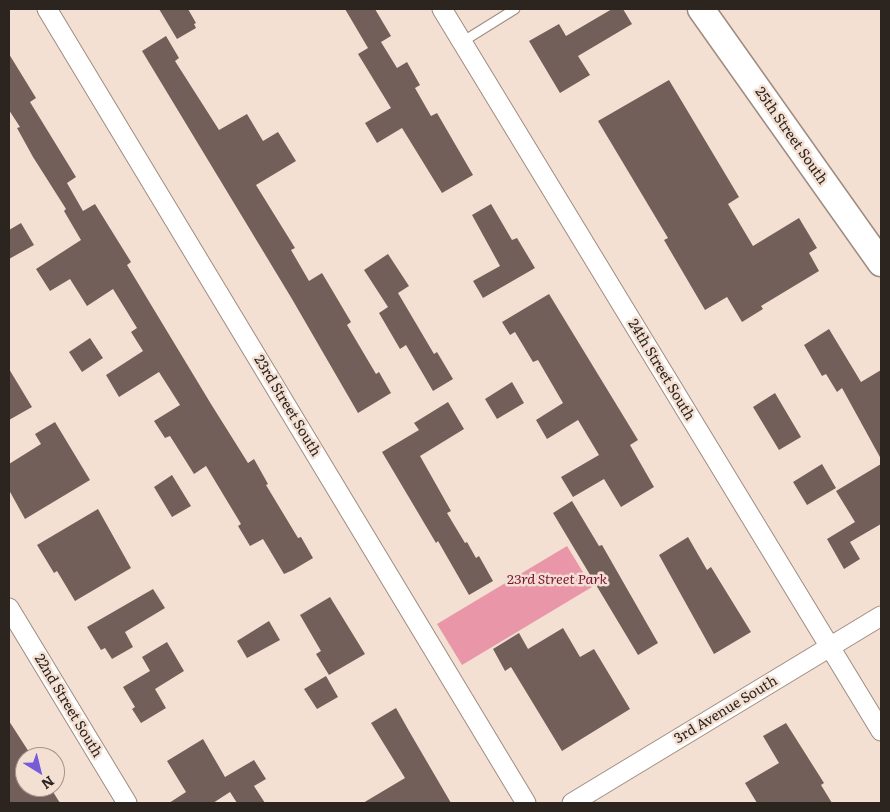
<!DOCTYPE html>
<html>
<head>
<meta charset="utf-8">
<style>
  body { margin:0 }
  #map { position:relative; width:890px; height:812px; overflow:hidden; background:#f4e0d3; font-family:Literata,serif }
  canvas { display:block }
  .frame { position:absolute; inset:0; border:10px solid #2b241f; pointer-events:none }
  .north { position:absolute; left:15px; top:747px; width:50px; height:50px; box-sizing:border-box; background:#f4e0d3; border:1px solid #a4958b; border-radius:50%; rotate:144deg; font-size:14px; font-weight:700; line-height:20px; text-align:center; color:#2b241f }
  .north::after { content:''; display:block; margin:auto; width:18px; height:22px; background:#765cd7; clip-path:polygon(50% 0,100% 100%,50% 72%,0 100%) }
</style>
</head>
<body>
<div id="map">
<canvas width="890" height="812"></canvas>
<div class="frame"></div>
<div class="north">N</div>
</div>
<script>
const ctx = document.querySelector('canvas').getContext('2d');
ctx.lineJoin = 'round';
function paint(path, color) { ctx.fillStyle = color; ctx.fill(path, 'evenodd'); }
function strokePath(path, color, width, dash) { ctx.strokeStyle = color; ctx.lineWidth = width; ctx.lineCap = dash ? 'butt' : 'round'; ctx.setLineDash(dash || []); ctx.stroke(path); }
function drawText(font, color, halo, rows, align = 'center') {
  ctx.font = font + ' Literata,serif'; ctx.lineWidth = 5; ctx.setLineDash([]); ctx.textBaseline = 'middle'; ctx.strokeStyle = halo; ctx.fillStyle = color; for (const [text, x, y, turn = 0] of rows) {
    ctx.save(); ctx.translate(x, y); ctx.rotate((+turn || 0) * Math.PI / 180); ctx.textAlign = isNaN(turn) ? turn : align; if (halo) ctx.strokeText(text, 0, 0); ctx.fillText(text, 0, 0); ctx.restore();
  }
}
const green = new Path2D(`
  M567,546l25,41 -130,78 -25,-41z`);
const building = new Path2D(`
  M159,9h29l8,14 -2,1 2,4 -19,11z
  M345,9h30l16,27 -10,6 16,26 10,-6 13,23 -5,3 16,28 6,-3 36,62 -31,18 -40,-65 -25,15 -12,-20 26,-15 -33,-54 10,-6z
  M612,9h11l9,15 -54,32 12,19 -30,18 -31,-52 30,-17 7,12z
  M166,36l13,22 -4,3 44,69 28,-16 16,27 15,-9 18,29 -40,24 39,63 -4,2 18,31 13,-8 29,49 -4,3 29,49 3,-2 12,21 -33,20 -66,-114 -150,-248z
  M9,54l27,44 -6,4 46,75 -9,6 16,28 12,-7 36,58 -4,3 84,139 37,59 6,-4 14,25 -2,1 32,53 3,-1 12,21 -20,12 -9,4 -21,-35 -13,7 -12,-20 3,-2 -35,-58 -12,8 -24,-38 -5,2 -11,-17 26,-16 -21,-33 -40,25 -13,-22 37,-24 -12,-19 6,-4 -24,-39 -26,17 -17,-27 -20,12 -14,-22 45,-29 -17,-29 2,-2 -33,-52 -16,-29 3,-1 -11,-17z
  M669,80l70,117 -11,7 25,42 46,-28 18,30 -8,5 10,18 -58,35 2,3 -21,13 -15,-25 -22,13 -41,-70 4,-2 -70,-117z
  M491,204l21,36 5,-2 18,30 -52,30 -10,-17 27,-15 -28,-51z
  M21,223l13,22 -25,14v-29z
  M388,254l21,32 -11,7 36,61 3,-2 16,27 -20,12 -27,-46 -6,4 -21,-36 9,-6 -24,-37z
  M549,294l89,146 -8,5 24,42 -33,20 -17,-28 -31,18 -12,-20 38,-22 -21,-35 -31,19 -11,-19 27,-17 -25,-43 -5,2 -18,-30 -5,3 -8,-13z
  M829,329l32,53 20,-12v89l-39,-71 -5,4 -11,-18 -4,2 -18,-31z
  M90,338l13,20 -21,14 -13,-20z
  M9,369l23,38 -23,13z
  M512,382l12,21 -27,16 -12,-20z
  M775,393l26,44 -22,13 -26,-43z
  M448,402l16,27 -44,27 31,55 -4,2 18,30 2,-1 9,16 3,-2 14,25 -24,14 -31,-54 -2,2 -54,-91 37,-22 -5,-7z
  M55,422l35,58 -65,39 -16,-29v-26l32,-20 -6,-10z
  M822,464l14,24 -29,17 -14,-23z
  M881,464v60l-31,18 10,17 -16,10 -17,-30 28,-17 -19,-31z
  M172,475l19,31 -19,11 -18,-30z
  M572,501l27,45 3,-1 56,98 -20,12 -85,-142z
  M98,509l33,59 -56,33 -18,-30 -3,2 -17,-28z
  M688,537l19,33 4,-3 40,65 -37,22 -55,-99z
  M153,589l12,19 -40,24 8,15 -21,12 -7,-11 -4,2 -14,-23z
  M330,597l35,57 -36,21 -13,-21 5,-3 -21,-36z
  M269,621l11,19 -33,18 -10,-17z
  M563,628l17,29 14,-8 36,60 -68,42 -51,-84 -6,4 -12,-22 26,-16 9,16z
  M167,642l17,29 -29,18 11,19 -25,15 -9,-14 3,-2 -12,-20 27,-16 -8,-14z
  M326,676l12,21 -21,12 -13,-20z
  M396,708l13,23 42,72h-88l42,-25 -34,-55z
  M9,721l20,31 -4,2v33h25l10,16h-51z
  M786,723l38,60 -3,2 11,18h-75l-12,-20 34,-20 -16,-27z
  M203,739l22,38 29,-17 12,19 -12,7 11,17h-28l-7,-11 -17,11h-44l17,-11 -19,-31z`);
const service = new Path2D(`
  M462,42l53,-33`);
const minor = new Path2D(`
  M47,9l479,794
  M442,9l439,722
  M9,608l118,195
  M572,803l309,-187`);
const secondary = new Path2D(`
  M701,9l180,254`);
const streetNames = [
  ["25th Street South",791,136,55],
  ["24th Street South",661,370,59],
  ["23rd Street South",287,406,59],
  ["22nd Street South",68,706,59],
  ["3rd Avenue South",726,710,-31]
];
const parkNames = [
  ["23rd Street Park",557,580]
];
paint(green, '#e896a8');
paint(building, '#735f5a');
strokePath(service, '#9e8c80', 11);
strokePath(minor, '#9e8c80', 21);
strokePath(secondary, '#9e8c80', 29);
strokePath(service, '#fff', 9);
strokePath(minor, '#fff', 19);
strokePath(secondary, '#fff', 26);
drawText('14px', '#2b241f', '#f4e0d3', streetNames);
drawText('italic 14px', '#7c1339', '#f4e0d3', parkNames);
</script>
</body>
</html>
